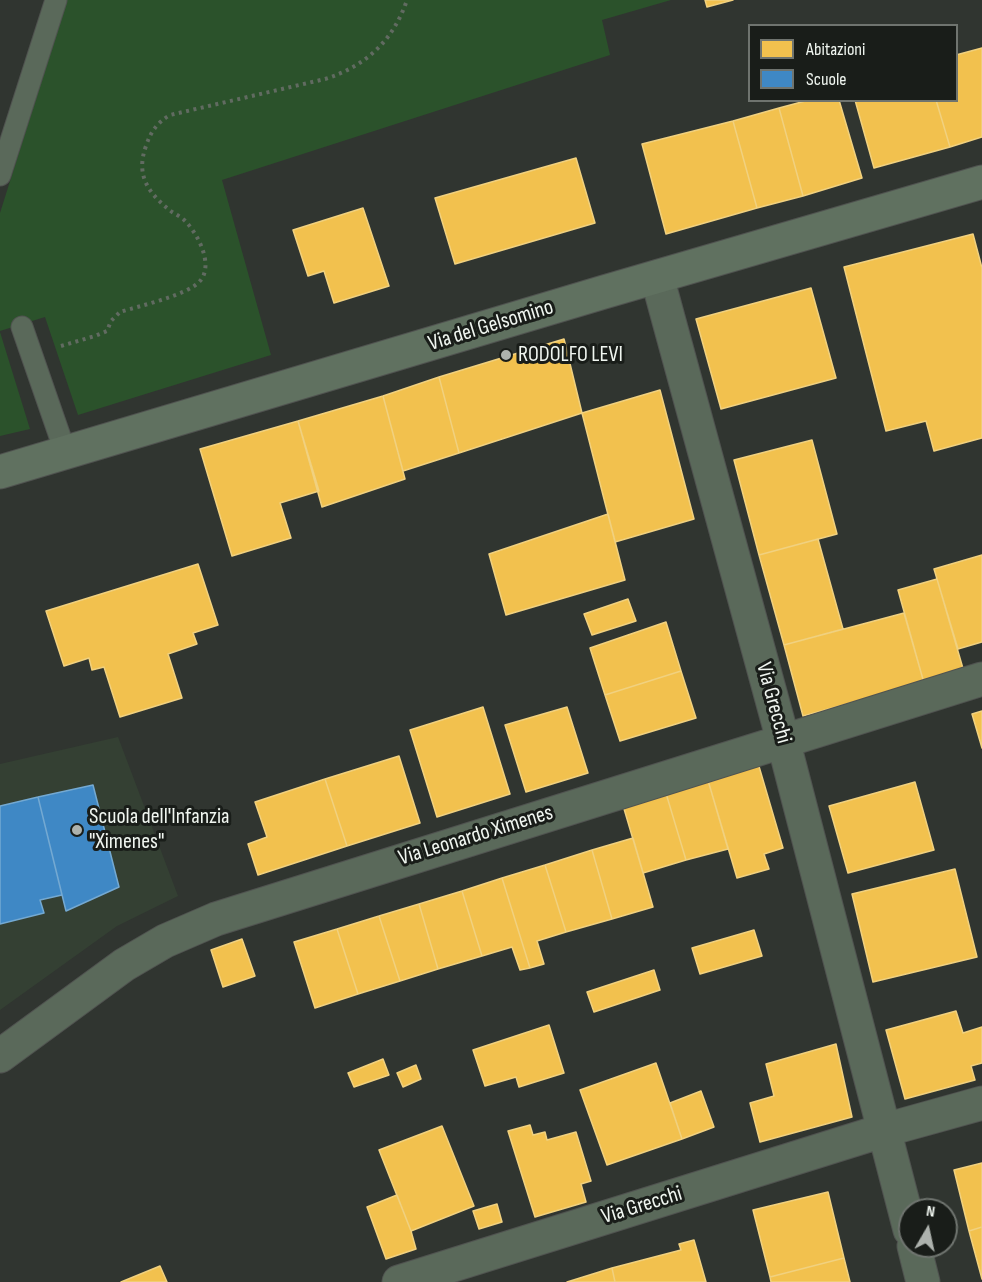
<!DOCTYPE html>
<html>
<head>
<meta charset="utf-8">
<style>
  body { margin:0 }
  #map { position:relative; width:982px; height:1282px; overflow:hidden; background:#303530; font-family:"Sofia Sans Condensed",sans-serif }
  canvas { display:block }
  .legend { position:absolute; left:748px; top:24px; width:210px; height:78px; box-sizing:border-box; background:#191d19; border:2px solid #6f746f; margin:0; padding:8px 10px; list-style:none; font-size:18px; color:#f0f6f0 }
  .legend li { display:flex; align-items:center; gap:12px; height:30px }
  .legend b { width:30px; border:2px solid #6f746f }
  .north { position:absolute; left:898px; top:1198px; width:60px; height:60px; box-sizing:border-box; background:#191d19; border:2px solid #6f746f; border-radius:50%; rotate:9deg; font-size:16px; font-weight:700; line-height:24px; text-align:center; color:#f0f6f0 }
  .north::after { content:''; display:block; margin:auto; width:21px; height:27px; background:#adb2ad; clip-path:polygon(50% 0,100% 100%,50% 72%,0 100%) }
</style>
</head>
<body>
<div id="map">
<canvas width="982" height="1282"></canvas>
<ul class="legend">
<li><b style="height:16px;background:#f2c14e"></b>Abitazioni</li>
<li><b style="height:16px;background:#3f88c5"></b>Scuole</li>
</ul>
<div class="north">N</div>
</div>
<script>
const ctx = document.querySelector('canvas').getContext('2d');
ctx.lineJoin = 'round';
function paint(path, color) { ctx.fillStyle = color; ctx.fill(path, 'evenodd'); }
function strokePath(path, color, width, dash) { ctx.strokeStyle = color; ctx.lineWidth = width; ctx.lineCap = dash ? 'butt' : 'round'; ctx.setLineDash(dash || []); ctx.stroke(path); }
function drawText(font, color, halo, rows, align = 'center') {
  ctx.font = font + ' "Sofia Sans Condensed",sans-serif'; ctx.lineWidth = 6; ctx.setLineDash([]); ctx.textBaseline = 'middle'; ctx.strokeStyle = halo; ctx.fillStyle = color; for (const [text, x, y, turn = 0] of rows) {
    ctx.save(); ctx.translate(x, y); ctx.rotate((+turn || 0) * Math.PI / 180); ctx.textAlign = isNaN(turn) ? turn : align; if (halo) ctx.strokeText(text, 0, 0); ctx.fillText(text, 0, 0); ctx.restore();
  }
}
const built = new Path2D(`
  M118,737l60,159 -61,30 -117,84v-246z`);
const green = new Path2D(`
  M67,0h604l-69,20 8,35 -388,125 49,175 -193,60 -33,-98 -45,14v-118z
  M0,332l30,97 -30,7z`);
const homes = new Path2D(`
  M705,0h28l-26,7z
  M982,48v89l-32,10 -14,-47h20v-45z
  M809,100h30l23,78 -59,18 -24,-88z
  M855,100h81l14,47 -76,21z
  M779,108l24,88 -46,12 -24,-87z
  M733,121l24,87 -91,26 -24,-90z
  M576,158l19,65 -140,41 -20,-66z
  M363,208l26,78 -55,17 -10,-32 -16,5 -15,-46z
  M973,234l9,34v170l-48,13 -8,-30 -40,10 -42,-164z
  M811,288l25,90 -115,31 -25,-90z
  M564,339l18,74 -123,40 -20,-76z
  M439,377l20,76 -56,18 -20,-75z
  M660,390l34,129 -79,23 -33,-129z
  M383,396l22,83 -83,28 -24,-86z
  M298,421l21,70 -39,12 11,35 -59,18 -32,-107z
  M812,440l25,94 -78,21 -25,-95z
  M608,514l17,66 -119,35 -17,-61z
  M818,539l25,90 -59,16 -25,-90z
  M982,555v87l-24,7 -24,-80z
  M198,564l20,61 -25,8 4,11 -29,10 14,44 -62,19 -16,-50 -12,3 -3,-12 -25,8 -18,-55z
  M937,579l27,93 -40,11 -26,-93z
  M628,599l8,22 -44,14 -8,-21z
  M904,613l20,70 -121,33 -19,-71z
  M666,622l15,49 -76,24 -15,-47z
  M681,671l15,47 -76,23 -15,-46z
  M483,707l27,87 -73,23 -27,-87z
  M567,707l21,66 -62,19 -21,-67z
  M982,711v37l-10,-34z
  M399,756l21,67 -73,23 -22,-67z
  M758,763l25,85 -19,6 5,15 -32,9 -30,-101z
  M707,777l21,72 -42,11 -21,-70z
  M325,779l22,67 -89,29 -10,-31 19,-7 -12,-35z
  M915,782l19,68 -86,23 -19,-67z
  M665,790l21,70 -43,13 -21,-71z
  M633,838l20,69 -41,12 -20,-69z
  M592,850l20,69 -46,13 -21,-67z
  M545,865l21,67 -29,9 7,23 -14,4 -28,-90z
  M955,869l22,88 -104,25 -21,-88z
  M502,878l28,90 -10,2 -8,-23 -30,9 -20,-65z
  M462,891l20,65 -44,13 -19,-65z
  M419,904l19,65 -38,12 -21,-65z
  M379,916l21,65 -42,13 -21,-65z
  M337,929l21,65 -43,14 -21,-66z
  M754,930l8,26 -62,18 -8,-26z
  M242,939l13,37 -32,11 -12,-37z
  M654,970l6,20 -66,22 -7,-20z
  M956,1011l7,22 19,-6v36l-11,3 4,14 -70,19 -19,-69z
  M549,1025l15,48 -45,14 -3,-10 -31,9 -12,-36z
  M836,1044l16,73 -92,25 -10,-39 24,-7 -8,-32z
  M383,1059l6,16 -35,12 -6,-14z
  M656,1063l26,76 -75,26 -27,-75z
  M416,1065l5,14 -18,8 -6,-14z
  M701,1091l13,36 -32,12 -12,-36z
  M530,1125l3,10 12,-3 2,8 29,-8 15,49 -10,3 5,18 -51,15 -27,-86z
  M442,1126l32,80 -63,25 -32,-81z
  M982,1163v64l-13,4 -15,-61z
  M828,1192l16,66 -74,19 -17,-67z
  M397,1195l14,36 5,18 -30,10 -19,-52z
  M497,1204l5,18 -23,7 -6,-18z
  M982,1227v52l-13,-48z
  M694,1240l12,42h-91l-3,-14 69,-18 -2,-6z
  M844,1258l6,24h-79l-1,-5z
  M160,1266l7,16h-46z
  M612,1268l3,14h-48z`);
const schools = new Path2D(`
  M93,785l26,102 -53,24 -28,-114z
  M38,797l24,98 -22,5 4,13 -44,11v-118z`);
const path = new Path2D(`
  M61,346l34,-10 12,-5 4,-10 9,-9c19,-6 68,-17 80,-31 14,-16 -2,-46 -13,-58 -4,-5 -10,-8 -15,-11 -23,-18 -37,-36 -26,-66 5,-15 11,-23 24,-31l155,-36c41,-13 68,-38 82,-79`);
const lane = new Path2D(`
  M0,175l56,-175
  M22,327l44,127`);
const street = new Path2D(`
  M657,277l126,463 127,490
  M0,1056l124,-91 41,-24 51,-22 766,-240
  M914,1246l9,36
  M399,1282l486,-152 97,-27`);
const primary = new Path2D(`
  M0,472l604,-180 378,-110`);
const markers = [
  [506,355,6,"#adb2ad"],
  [77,830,6,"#adb2ad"]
];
const streetNames = [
  ["Via del Gelsomino",491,326,-17],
  ["Via Grecchi",773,703,75],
  ["Via Leonardo Ximenes",476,836,-17],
  ["Via Grecchi",642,1206,-17]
];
const poiNames = [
  ["RODOLFO LEVI",518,355],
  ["Scuola dell'Infanzia",89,817],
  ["\"Ximenes\"",89,842]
];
paint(built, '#344033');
paint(green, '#2b522b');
paint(homes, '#f2c14e');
strokePath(homes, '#f1d17f', 1.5);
paint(schools, '#3f88c5');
strokePath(schools, '#74a9d2', 1.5);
strokePath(lane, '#505350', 23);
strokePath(street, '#505350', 35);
strokePath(primary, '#505350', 35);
strokePath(path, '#616b61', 4, [3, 4.5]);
strokePath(lane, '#5a695a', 21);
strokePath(street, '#5a695a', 33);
strokePath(primary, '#607160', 33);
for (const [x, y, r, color] of markers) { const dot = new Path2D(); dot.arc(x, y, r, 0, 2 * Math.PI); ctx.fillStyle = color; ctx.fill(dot); strokePath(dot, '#191d19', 2); }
drawText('22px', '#f0f6f0', '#191d19', streetNames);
drawText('22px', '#f0f6f0', '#191d19', poiNames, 'left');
</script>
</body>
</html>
